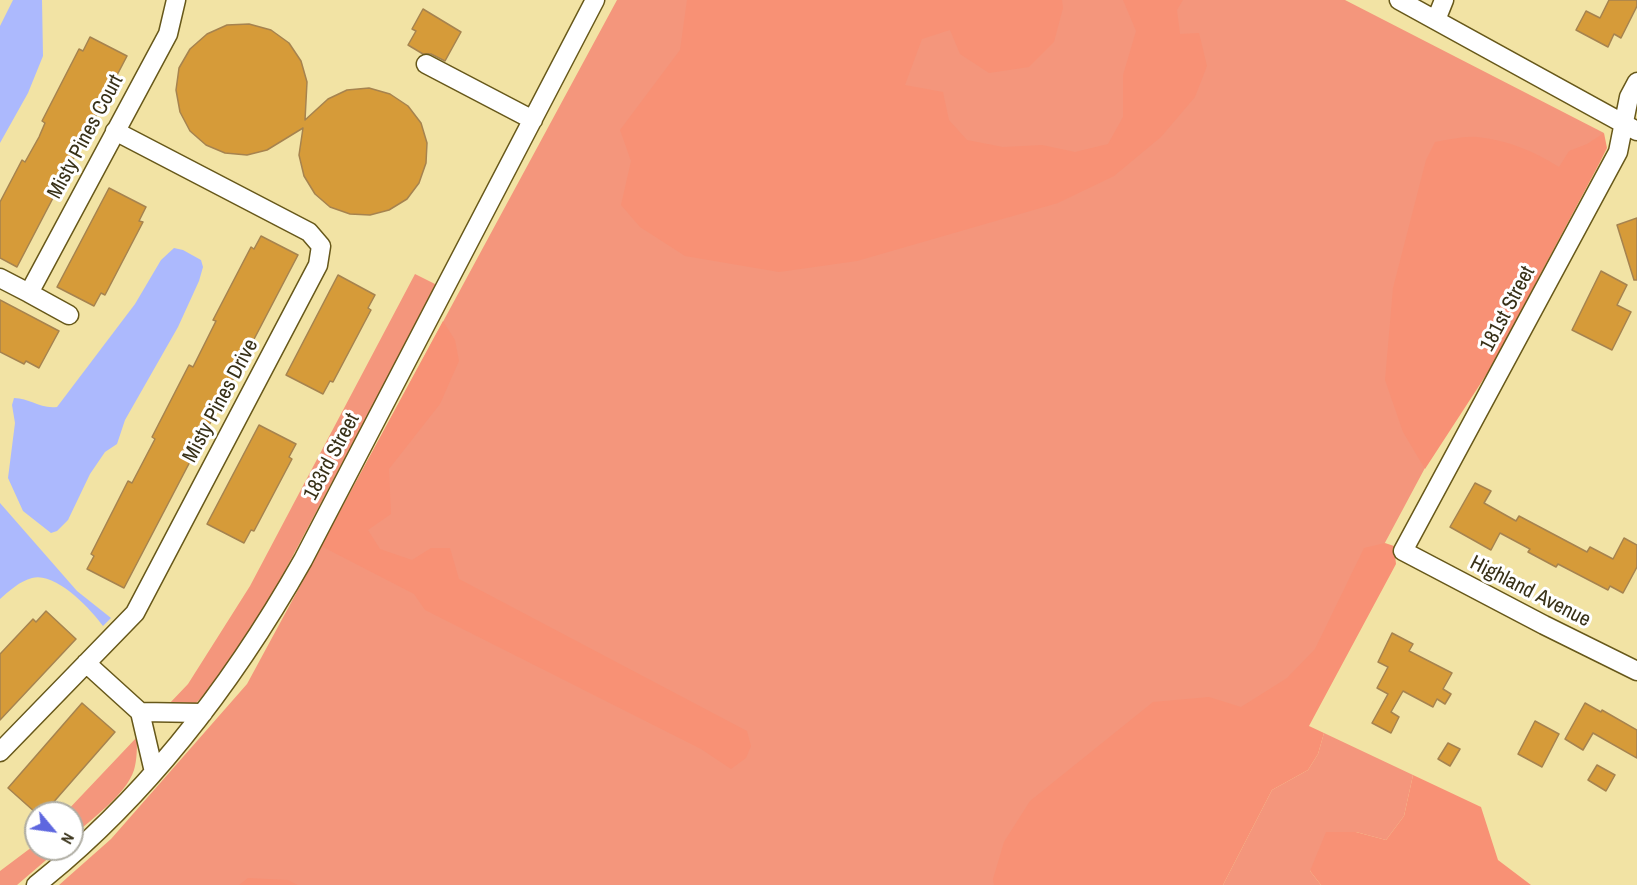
<!DOCTYPE html>
<html>
<head>
<meta charset="utf-8">
<style>
  body { margin:0 }
  #map { position:relative; width:1637px; height:885px; overflow:hidden; background:#f2e3a4; font-family:"Archivo Narrow",sans-serif }
  canvas { display:block }
  .north { position:absolute; left:24px; top:801px; width:60px; height:60px; box-sizing:border-box; background:#fff; border:2px solid #afada3; border-radius:50%; rotate:119deg; font-size:16px; font-weight:700; line-height:24px; text-align:center; color:#383118 }
  .north::after { content:''; display:block; margin:auto; width:21px; height:27px; background:#5e67df; clip-path:polygon(50% 0,100% 100%,50% 72%,0 100%) }
</style>
</head>
<body>
<div id="map">
<canvas width="1637" height="885"></canvas>
<div class="north">N</div>
</div>
<script>
const ctx = document.querySelector('canvas').getContext('2d');
ctx.lineJoin = 'round';
function paint(path, color) { ctx.fillStyle = color; ctx.fill(path, 'evenodd'); }
function strokePath(path, color, width, dash) { ctx.strokeStyle = color; ctx.lineWidth = width; ctx.lineCap = dash ? 'butt' : 'round'; ctx.setLineDash(dash || []); ctx.stroke(path); }
function drawText(font, color, halo, rows, align = 'center') {
  ctx.font = font + ' "Archivo Narrow",sans-serif'; ctx.lineWidth = 6; ctx.setLineDash([]); ctx.textBaseline = 'middle'; ctx.strokeStyle = halo; ctx.fillStyle = color; for (const [text, x, y, turn = 0] of rows) {
    ctx.save(); ctx.translate(x, y); ctx.rotate((+turn || 0) * Math.PI / 180); ctx.textAlign = isNaN(turn) ? turn : align; if (halo) ctx.strokeText(text, 0, 0); ctx.fillText(text, 0, 0); ctx.restore();
  }
}
const green = new Path2D(`
  M617,0h728l259,133 -402,752h-1143l52,-46 136,-155z
  M415,274l22,11 -165,310 -60,92 -18,18h-26l20,-21 62,-98z
  M1324,733l89,42 -9,41 -18,24 -30,-8 -46,39 11,14h-98l49,-95 36,-20 10,-16z
  M137,737c0,12 0,23 -3,33 -8,25 -43,49 -62,67v-24h-7z
  M36,844v5h23l-42,36h-17v-14z`);
const forest = new Path2D(`
  M687,0h375l1,8 -9,34 -25,25 -40,6 -29,-19 -10,-24 -28,9 -17,46 38,7 6,28 18,20 36,7 39,-2 33,7 33,-8 15,-27v-42l13,-44 -13,-31h60l-6,10 3,24 19,-1 8,33 -12,31 -34,40 -47,39 -56,27 -201,58 -78,11 -94,-16 -45,-29 -19,-22 10,-44 -11,-31 60,-80z
  M1604,133l3,15 -8,16 -109,205 -65,100 -22,-37 -18,-52 8,-92 33,-128 9,-18c13,-2 28,-6 42,-5 30,3 57,14 82,30l10,-16 18,-7z
  M443,321l12,19 4,21 -19,43 -51,65 2,45 -23,16 12,19 32,11 19,-12h19l9,31 288,152 4,15 -5,12 -15,11 -30,-20 -276,-139 -11,-16 -93,-48z
  M1385,543l9,3 2,18 -87,162 15,7 -6,21 -10,16 -36,20 -49,95h-229l-1,-6 11,-37 26,-41 123,-99 56,-5 32,10 46,-29 28,-29 49,-101z
  M1413,775l68,32 17,53 33,25h-210l-11,-14 16,-39h30l30,8 18,-24z
  M248,878l40,2 10,5h-59z`);
const water = new Path2D(`
  M13,0h29l1,56 -15,37 -28,50v-117z
  M174,248l9,2 18,10 2,7 -4,14 -21,46 -53,93 -8,24 -12,8 -15,22 -22,46 -11,11 -6,2 -28,-22 -15,-33 7,-55 -3,-18 2,-7c16,0 25,11 43,9l78,-103 26,-44z
  M0,503l77,88 34,27 -8,8c-12,-17 -48,-55 -71,-48 -12,3 -23,13 -32,21z`);
const building = new Path2D(`
  M1609,0h28v6l-16,32 -7,-4 -6,13 -32,-17 10,-19 14,7z
  M423,9l38,23 -16,29 -14,-7h-8l-15,-9 8,-14 -4,-2z
  M249,24l22,6 18,13 12,18 6,21 -2,38 23,-21 19,-9 22,-2 21,6 18,12 13,17 6,20 -1,20 -7,20 -12,16 -18,11 -19,5 -20,-1 -20,-7 -15,-13 -11,-18 -5,-21 4,-27 -36,22 -20,5 -22,-2 -19,-8 -16,-14 -10,-19 -4,-22 3,-22 11,-19 17,-15 20,-9z
  M90,37l37,19 -110,211 -17,-9v-56l22,-42 3,2 14,-25 6,-14 -3,-2 37,-72 4,2z
  M109,188l37,19 -7,14 4,1 -38,73 -4,-2 -7,13 -37,-19z
  M1637,218v62h-3l-17,-55z
  M261,236l37,19 -174,333 -37,-19 7,-13 -3,-2 37,-73 4,2 11,-21 12,-23 -3,-2 37,-72 4,2 23,-46 -3,-1 38,-73 3,2z
  M1601,271l26,14 -10,20 14,7 -19,38 -40,-20z
  M338,275l37,20 -7,13 3,2 -38,72 -3,-1 -7,13 -37,-19z
  M0,300l59,31 -20,37 -13,-7 -2,3 -24,-12z
  M259,425l37,19 -7,13 3,2 -38,72 -3,-1 -7,13 -37,-19z
  M1475,483l16,8 -7,12 32,18 3,-5 68,36 3,-5 23,12 11,-21 13,7v22l-14,26 -13,-7 -2,4 -50,-26 -2,3 -28,-15 2,-3 -30,-16 -9,17 -41,-23z
  M46,611l30,28 -76,81v-66l33,-35 3,3z
  M1392,633l21,11 -4,7 43,22 -9,16 8,5 -6,10 -8,-5 -4,8 -30,-16 -12,21 8,5 -8,16 -19,-10 16,-29 -11,-6 11,-21 -10,-5z
  M82,703l33,29 -71,81h-8l-28,-25z
  M1585,703l16,9 1,-2 35,20v28l-44,-25 -10,17 -18,-11z
  M1535,721l24,13 -17,33 -24,-13z
  M1448,743l12,6 -10,17 -12,-7z
  M1597,765l18,10 -9,16 -18,-11z`);
const minor = new Path2D(`
  M1399,0l238,131
  M1436,20l8,-20
  M426,64l107,56
  M1637,82l-8,15 -11,55 -215,399 141,74 93,46
  M0,278l29,15 139,-259 8,-34
  M29,293l40,22
  M86,663l54,49
  M0,752l135,-139 183,-348 3,-19 -12,-14 -194,-101
  M154,772l-14,-60 63,1
  M36,885c111,-88 198,-203 267,-325l292,-560`);
const streetNames = [
  ["Misty Pines Court",86,137,-62],
  ["181st Street",1508,309,-62],
  ["Misty Pines Drive",221,401,-62],
  ["183rd Street",332,457,-62],
  ["Highland Avenue",1530,592,27]
];
paint(green, '#f4967c');
paint(forest, '#f89175');
paint(water, '#acb9fd');
paint(building, '#d69b39');
strokePath(building, '#a6834f', 1.5);
strokePath(minor, '#67581a', 21);
strokePath(minor, '#fff', 18);
drawText('21px', '#383118', '#fff', streetNames);
</script>
</body>
</html>
